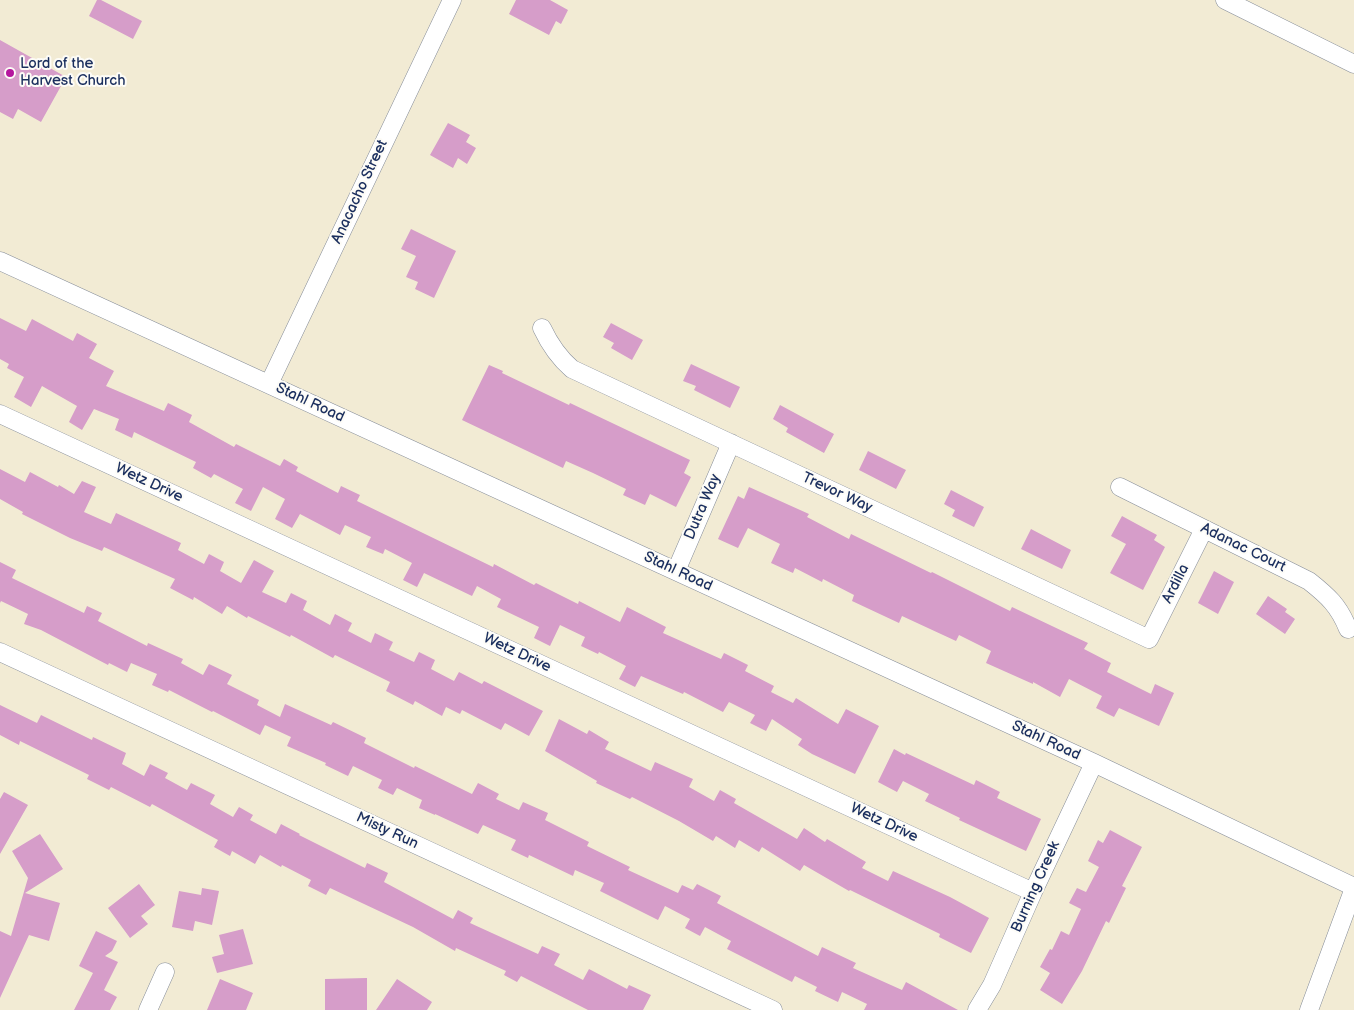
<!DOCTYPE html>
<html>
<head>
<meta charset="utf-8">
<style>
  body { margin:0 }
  canvas { display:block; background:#f2ebd4 }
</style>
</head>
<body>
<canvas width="1354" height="1010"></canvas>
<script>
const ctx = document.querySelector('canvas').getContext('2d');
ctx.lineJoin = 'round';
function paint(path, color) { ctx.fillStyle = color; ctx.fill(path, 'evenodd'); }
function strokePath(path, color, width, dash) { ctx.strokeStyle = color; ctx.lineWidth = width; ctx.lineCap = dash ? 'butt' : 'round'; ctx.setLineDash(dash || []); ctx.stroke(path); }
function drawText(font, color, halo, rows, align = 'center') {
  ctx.font = font + ' "Balsamiq Sans",sans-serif'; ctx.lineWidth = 4; ctx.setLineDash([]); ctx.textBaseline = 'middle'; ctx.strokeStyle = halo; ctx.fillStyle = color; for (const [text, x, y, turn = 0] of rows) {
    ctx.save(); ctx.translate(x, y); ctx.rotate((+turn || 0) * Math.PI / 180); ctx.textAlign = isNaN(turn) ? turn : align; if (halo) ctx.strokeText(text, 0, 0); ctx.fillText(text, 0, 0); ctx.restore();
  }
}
const building = new Path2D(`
  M97,0h4l41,21 -9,18 -44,-23z
  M516,0h34l18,10 -7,14 -5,-3 -7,14 -40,-21z
  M0,40l66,37 -25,45 -23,-13 -5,10 -13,-7z
  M448,123l22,12 -4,7 10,6 -9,16 -9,-6 -5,10 -23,-13z
  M411,229l45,22 -22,47 -19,-9 3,-7 -12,-5 10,-21 -15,-7z
  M0,318l26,13 6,-12 41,22 4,-8 20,11 -8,14 25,13 -8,15 58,25 4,-8 24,12 -3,7 45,25 2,-3 44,22 4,-7 14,8 -2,4 42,22 3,-7 19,9 -3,6 136,66 1,-3 40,21 2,-2 42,21 1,-3 41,21 7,-15 39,20 -3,6 58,26 3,-6 24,12 -3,6 29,15 -3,6 22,11 3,-5 42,26 8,-15 33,17 -24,48 -43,-20 -14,-9 4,-6 -30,-20 -6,12 -16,-8 5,-8 -26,-13 -6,10 -39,-20 -1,2 -42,-18 -6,11 -16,-8 7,-13 -27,-14 -1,2 -17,-8 4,-9 -25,-12 -10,21 -16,-8 5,-11 -42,-20 4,-8 -24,-13 -5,10 -48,-23 -7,14 -14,-7 9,-17 -27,-14 -2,5 -17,-7 5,-10 -26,-12 -5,10 -40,-21 -8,14 -17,-9 10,-20 -22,-12 -12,24 -16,-8 8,-14 -29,-15 -3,4 -18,-10 3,-6 -62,-30 -2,6 -17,-8 4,-11 -25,-10 -12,21 -13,-8 8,-16 -35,-20 -11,21 -17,-10 10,-20 -17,-9 2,-4 -9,-5z
  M611,323l32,17 -11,20 -21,-12 3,-5 -11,-6z
  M691,364l49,23 -10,21 -36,-18 2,-4 -13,-5z
  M489,365l14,6 -1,2 67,32 1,-2 120,57 -6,13 7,4 -15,30 -26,-13 -5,11 -22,-10 3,-6 -33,-16 -27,-12 -3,7 -101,-48z
  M780,405l54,29 -10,19 -38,-21 2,-4 -15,-9z
  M868,451l38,19 -10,19 -37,-19z
  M0,469l25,13 5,-10 28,15 1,-2 15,9 8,-13 14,6 -12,25 27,12 5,-11 65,30 -3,7 26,14 5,-10 15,8 -4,9 21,12 13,-23 20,11 -12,21 24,11 5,-10 16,8 -4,9 27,15 5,-11 17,9 -4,8 23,12 4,-10 18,9 -4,8 25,12 5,-10 16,8 -4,9 23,12 5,-9 23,12 2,-3 59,30 -14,25 -24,-13 -4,7 -39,-20 -2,4 -14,-7 -4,9 -27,-15 -2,4 -27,-14 4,-9 -55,-27 -2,3 -42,-23 -1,2 -42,-21 -1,2 -20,-12 -5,8 -28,-17 -1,3 -23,-12 5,-9 -71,-32 -2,4 -32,-13 -48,-24 1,-2 -23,-13z
  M749,487l60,27 -2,3 42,22 2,-5 80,39 1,-1 78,39 2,-4 61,29 15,7 -4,6 27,14 -4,9 44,22 4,-10 19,9 -15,33 -40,-18 -5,9 -18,-9 6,-12 -33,-17 -9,18 -27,-15v2l-47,-21 5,-12 -32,-16 -3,6 -54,-25 -3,7 -47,-22 2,-6 -31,-16 -1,3 -27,-14 -2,5 -22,-10 9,-19 -32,-16 -10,20 -20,-9 20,-43 6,3z
  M951,490l33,17 -10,20 -22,-11 3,-6 -11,-6z
  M1122,516l35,19 -3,5 11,7 -22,43 -33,-17 16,-29 -15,-8z
  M1031,529l40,21 -9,19 -41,-20z
  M0,562l16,8 -4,8 72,35 3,-7 15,7 -4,8 49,25 1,-3 35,16 -2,4 22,12 6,-11 23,11 -5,9 32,16 -2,5 23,12 5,-13 46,21 2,-3 33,16 -2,5 50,25 1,-2 57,28 6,-11 21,11 -3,5 23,11 4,-8 25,11 -3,7 44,22 -2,4 43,21 -2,3 50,23 4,-8 11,5 4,-6 24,12 -4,7 101,53 4,-9 34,16 -3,5 49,22 4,-8 52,28h-94l3,-6 -25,-12 -4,10 -23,-11 2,-4 -22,-11 -3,6 -65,-33 4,-8 -26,-14 -5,9 -15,-8 5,-9 -25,-13 -7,14 -58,-29 4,-8 -29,-13 -2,6 -44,-21 -1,3 -17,-8 5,-10 -33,-15 -5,9 -43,-20v1l-16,-7 3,-8 -25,-12 -4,7 -15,-7 4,-8 -29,-14 -5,10 -23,-11 1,-2 -39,-17 4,-9 -26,-12 -5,10 -47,-24 -1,1 -43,-22 -1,2 -16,-7 5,-11 -26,-11 -4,9 -18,-9 -1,2 -67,-35 -17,-6 4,-10 -27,-13 -1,2z
  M1214,571l20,11 -16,32 -20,-11z
  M1268,596l19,13 -2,3 10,7 -10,15 -29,-20z
  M0,705l37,18 4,-8 51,25 1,-3 33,16 -4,11 22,12 6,-12 18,9 -3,5 22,12 4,-7 24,12 -5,9 23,13 6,-10 14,8 -3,5 26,14 5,-10 19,10 -1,1 66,33 2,-5 21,10 -4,9 69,37 5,-9 15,8 -3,5 68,31 4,-8 18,8 -6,11 29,15 6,-11 38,20 2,-4 22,10 -8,15h-55l-67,-34 -4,6 -13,-7 2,-4 -50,-23 -1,3 -42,-24 -83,-39 -4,7 -18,-9 3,-6 -29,-15 -1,2 -21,-12 -5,9 -23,-13 -2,5 -16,-9 4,-7 -66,-36 -2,3 -39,-20 -2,3 -22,-11 2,-4 -69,-34 -1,4 -19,-10z
  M559,719l28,15 2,-4 20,12 -4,7 46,22 4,-9 38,17 -4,8 25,14 6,-11 16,9 -2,4 63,36 7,-11 21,14 2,-3 39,23 -4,6 26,13 5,-10 57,26 39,21 -18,35 -32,-16 1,-3 -90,-44 -1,1 -45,-26 -4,6 -38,-24 -3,5 -20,-12 -4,8 -19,-12 -3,5 -34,-20 -47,-24 -2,2 -34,-16 1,-2 -52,-30z
  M894,749l11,6 1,-2 68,32 2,-5 24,12 -3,6 44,21 -15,32 -67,-31 1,-2 -35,-17 4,-7 -26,-13 -6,11 -19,-10z
  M4,792l24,13 -28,49v-55z
  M1110,830l32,17 -20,39 4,2 -17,35 -3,-2 -24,50 -20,33 -22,-14 10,-17 -10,-6 10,-18 2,1 9,-19 8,4 12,-26 -12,-6 8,-15 9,4 13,-25 -11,-6 10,-21 5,3z
  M40,834l23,35 -38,24 35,10 -11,38 -20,-6 -29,63v-67l11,5 17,-58 -16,-27z
  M139,884l16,21 -14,11 7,8 -18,14 -22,-30z
  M202,888l17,3 -7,34 -17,-4 -2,10 -21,-4 7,-36 22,4z
  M243,929l10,35 -36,9 -5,-16 12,-3 -5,-19z
  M96,931l21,10 -5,10 -7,5 13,6 -14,28 13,7 -7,13h-36l19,-37 -14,-7z
  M367,978v32h-42v-31z
  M220,979l33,14 -7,17h-39z
  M397,979l35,23 -5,8h-51z`);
const minor = new Path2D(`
  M1225,0l129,64
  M0,261l1094,502 260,124
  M542,328c8,17 16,29 30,41l577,270 55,-110
  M269,384l183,-384
  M0,414l1033,478
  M1120,487l189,94c19,15 30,25 39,48
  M676,571l55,-128
  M0,652l773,358
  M148,1010l17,-38
  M977,1010l15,-25 41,-93 61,-129
  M1309,1010l45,-122`);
const markers = [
  [10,73,5,"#b5179e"]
];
const poiNames = [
  ["Lord of the",20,64],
  ["Harvest Church",20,81]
];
const streetNames = [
  ["Anacacho Street",360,192,-65],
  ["Stahl Road",310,403,25],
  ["Wetz Drive",149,483,25],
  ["Trevor Way",837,493,25],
  ["Dutra Way",703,507,-67],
  ["Adanac Court",1243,548,26],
  ["Stahl Road",678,572,25],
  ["Ardilla",1176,584,-63],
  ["Wetz Drive",517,653,25],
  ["Stahl Road",1046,741,25],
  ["Wetz Drive",884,823,25],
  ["Misty Run",387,831,25],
  ["Burning Creek",1036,887,-66]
];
paint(building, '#d69dc9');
strokePath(minor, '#868d99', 19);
strokePath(minor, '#fff', 18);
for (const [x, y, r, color] of markers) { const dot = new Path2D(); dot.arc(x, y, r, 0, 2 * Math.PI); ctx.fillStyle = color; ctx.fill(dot); strokePath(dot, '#fdfcf7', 2); }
drawText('15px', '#1b2f5e', '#fdfcf7', poiNames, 'left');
drawText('15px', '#1b2f5e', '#fdfcf7', streetNames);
</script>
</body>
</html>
